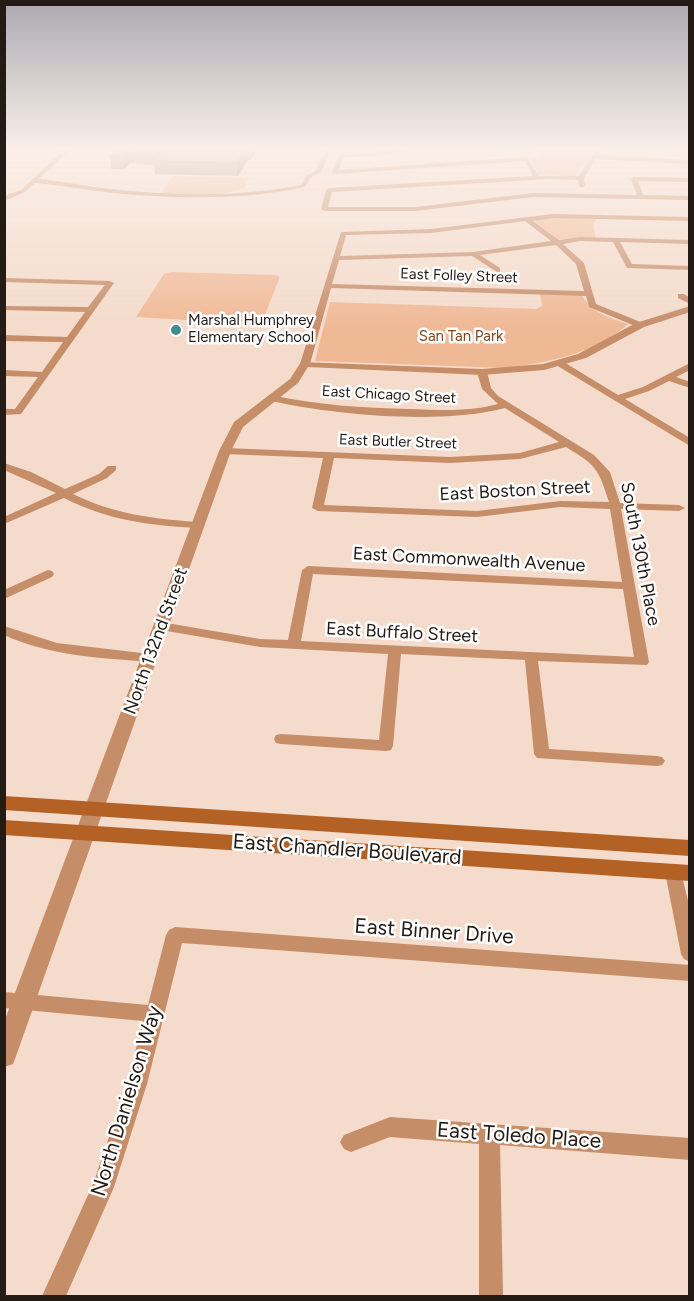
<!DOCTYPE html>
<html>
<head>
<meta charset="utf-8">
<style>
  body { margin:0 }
  #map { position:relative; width:694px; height:1301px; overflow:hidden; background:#f4dbcb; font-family:Figtree,sans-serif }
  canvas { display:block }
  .frame { position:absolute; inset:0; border:6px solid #241b15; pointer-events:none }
</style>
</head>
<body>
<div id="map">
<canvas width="694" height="1301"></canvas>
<div class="frame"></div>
</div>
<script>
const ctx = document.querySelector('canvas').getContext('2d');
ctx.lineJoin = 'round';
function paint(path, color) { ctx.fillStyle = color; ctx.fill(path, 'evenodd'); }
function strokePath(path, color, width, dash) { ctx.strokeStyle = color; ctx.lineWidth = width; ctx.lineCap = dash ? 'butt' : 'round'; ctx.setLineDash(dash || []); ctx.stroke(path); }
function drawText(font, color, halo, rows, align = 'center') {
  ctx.font = font + ' Figtree,sans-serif'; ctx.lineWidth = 5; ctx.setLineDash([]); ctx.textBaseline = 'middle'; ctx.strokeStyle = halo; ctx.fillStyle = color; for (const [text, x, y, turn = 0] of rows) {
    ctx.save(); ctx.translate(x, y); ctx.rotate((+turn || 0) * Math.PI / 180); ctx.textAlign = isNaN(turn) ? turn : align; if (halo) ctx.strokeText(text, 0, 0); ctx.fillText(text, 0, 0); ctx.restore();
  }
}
const green = new Path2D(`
  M592,148l4,1 -22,27 -35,-1 -8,-16 7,-2 3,-7 40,1z
  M173,176l76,2 -5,10 -21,6h-63z
  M550,218h46l-3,8 3,12 -38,1 -25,-19z
  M172,272l104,3 4,2 -18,45 -6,2 -120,-7 28,-43z
  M540,294l42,1c9,18 28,23 46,29 -33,30 -82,39 -124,44l-189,-7 15,-59 207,7 5,-3z`);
const minor = new Path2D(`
  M67,147h6l-34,32c25,2 49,8 73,10 61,7 128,8 189,-4l5,-9 9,-5 11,-24h6l-11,25 -11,6 -5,9c-58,13 -133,12 -192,6 -26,-3 -52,-8 -78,-10l-10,9 -21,9v-5l17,-6z
  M417,147h17l-67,10h-24l-4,13 188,-13 12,19h40l19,-29h6l-6,8 92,5v4l-94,-5 -12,19 1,8 -3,2 -3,-2 -1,-6 -29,-1 -217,13 -4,15h88l117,-14 104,2 -6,-16 3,-2 56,1v4l-52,-1 5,14 47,1v4l-157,-3 -117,14h-92l-3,-2 5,-19 3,-2 204,-12 -8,-15 -190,13 -3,-2 7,-18 28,-1z
  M553,214l137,3v4l-137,-3 -20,3 26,19 21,-3 110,3v4l-70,-2 12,22 58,2v4l-63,-2 -14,-26 -33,-1 -17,3 21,19 12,41 47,19 1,2 -4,3 -51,-21 -3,-11 -255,-8 -21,76 -5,3 -5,-3 41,-132 90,-3zM525,221l26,20 -78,11 -133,4 6,-21 85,-2zM556,245l20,19 8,27 -252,-7 7,-24 133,-4 25,16h3v-4l-20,-13z
  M4,278l106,3 4,2 -93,131 -17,1v-6h11l23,-32 -34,-1v-6l38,2 21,-30 -59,-1v-6l63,2 18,-25 -81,-2v-4l84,1 17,-22 -101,-3z
  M678,294h6l6,4v6l-12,-6z
  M556,361h6l56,34 25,-8 47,-24v7l-14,7 14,5v6l-21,-7 -20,10 -24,8 65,39v8l-134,-81z
  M482,369l5,3 4,16 7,8 96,59 16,17 10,31 59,2 6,3 -6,3 -58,-2 28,153 -2,3 -109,-4 11,88 108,7 5,1 3,4 -3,4 -5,1 -120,-8 -3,-4 -9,-94 -124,-6 -8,92 -2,4 -5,1 -105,-7 -5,-1 -2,-4 2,-4 5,-1 98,6 9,-86 -128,-7 -99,-17 -7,-4 7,-4 99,17 28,1 14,-70 6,-4 314,16 -12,-73 -50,-2 -83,10 -159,-6 -6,-3 11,-50 -98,-4 -5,-3 5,-3 225,9 70,-4 39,-11 -54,-34c-64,17 -170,7 -234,-7l-5,-3 5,-3c46,10 92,13 139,14 29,1 59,3 88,-5l-16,-15 -5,-17zM566,447c31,19 32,21 43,55l-49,-1 -83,10 -153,-6 10,-47 116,5 70,-4zM313,574l310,15 11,68 -333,-16z
  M4,463l27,9 34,17 34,-15 9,-8h8v4l-9,8 -34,16c40,20 81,25 125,28l6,3 -6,3c-47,-2 -91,-8 -134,-30l-60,26v-7l52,-24 -52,-23z
  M48,570l4,1 2,3 -2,3 -48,22v-9z
  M4,626l53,17 93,11 7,4 -7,4c-49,-4 -100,-6 -146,-27z
  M673,865l6,2 2,5 9,37v53l-6,-3 -3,-5 -16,-82 2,-5z
  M175,927l515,38v16l-508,-38 -35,141 -33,103 -48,109h-24l51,-112 34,-100 16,-63 -139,-13v-16l144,13 18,-70 3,-5z
  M390,1117l300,21v22l-190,-15 3,151h-24v-152l-89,-7 -39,15 -7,-3 -4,-7 4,-7z`);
const tertiary = new Path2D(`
  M690,306v6l-46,15 -58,31 -42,12 -62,5 -174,-8 -10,16 -55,44 -12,24 -215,605 -3,8 -9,3v-45l215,-571 15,-29 56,-43 11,-17 181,7 61,-5 35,-10 58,-31z`);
const secondary = new Path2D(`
  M4,796l686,44v16l-686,-46z
  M4,820l686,45v16l-686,-46z`);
const wall = new Path2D(`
  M119,147h139l-7,13h-3l-10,16 -83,-2 -1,-9 -24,-2 -6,6h-13l-1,-13z`);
const shadedWall = new Path2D(`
  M247,147l1,13 -10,16 -1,-13z
  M250,147h8l-7,13z
  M128,150l2,13 -6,6 -1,-13z`);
const building = new Path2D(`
  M119,147h132h-4l-10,16 -83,-2 7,-8 -33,-3 -5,6h-13z`);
const markers = [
  [176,330,6,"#428a90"]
];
const farStreetnames = [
  ["East Folley Street",459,276,2],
  ["East Chicago Street",389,395,3],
  ["East Butler Street",398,442,2]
];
const farPoinames = [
  ["Marshal Humphrey",188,321],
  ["Elementary School",188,338]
];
const farParknames = [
  ["San Tan Park",461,337]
];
const streetNames = [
  ["East Boston Street",515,491,-3],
  ["South 130th Place",640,554,79],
  ["East Commonwealth Avenue",469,560,3],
  ["East Buffalo Street",402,633,3],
  ["North 132nd Street",156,641,-70]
];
const nearStreetnames = [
  ["East Chandler Boulevard",347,850,4],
  ["East Binner Drive",434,932,4],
  ["North Danielson Way",127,1101,-73],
  ["East Toledo Place",519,1136,4]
];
paint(green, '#f0b996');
paint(minor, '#c68d69');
paint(tertiary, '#c68d69');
paint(secondary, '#b46125');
paint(wall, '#9d897c');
paint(shadedWall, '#806f65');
paint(building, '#b79f90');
strokePath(building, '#806f65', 1.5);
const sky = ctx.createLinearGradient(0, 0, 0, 329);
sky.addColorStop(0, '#aba9b1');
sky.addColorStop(0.45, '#faefe8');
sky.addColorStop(1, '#faefe800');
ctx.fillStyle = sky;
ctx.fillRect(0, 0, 694, 329);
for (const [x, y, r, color] of markers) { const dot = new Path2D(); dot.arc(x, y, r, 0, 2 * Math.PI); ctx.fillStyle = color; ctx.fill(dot); strokePath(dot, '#fff', 2); }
drawText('15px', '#241b15', '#fff', farStreetnames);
drawText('15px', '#241b15', '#fff', farPoinames, 'left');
drawText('15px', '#80471e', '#fff', farParknames);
drawText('18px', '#241b15', '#fff', streetNames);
drawText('21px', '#241b15', '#fff', nearStreetnames);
</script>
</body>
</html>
